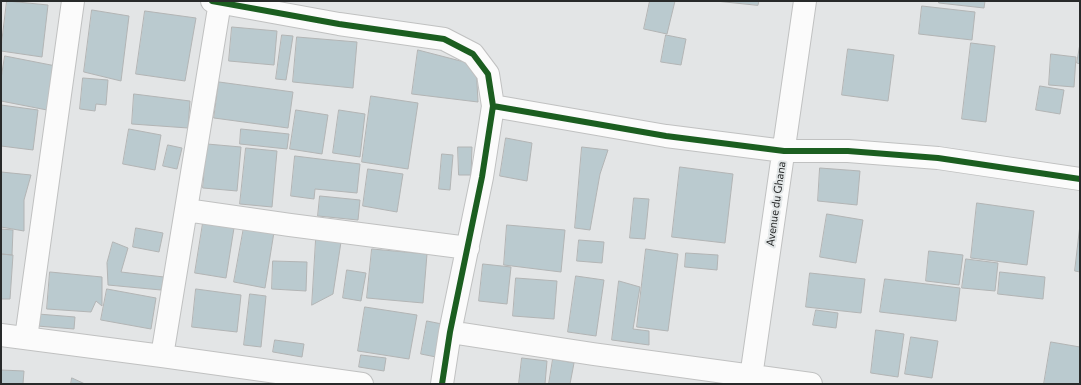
<!DOCTYPE html>
<html>
<head>
<meta charset="utf-8">
<style>
  body { margin:0 }
  #map { position:relative; width:1081px; height:385px; overflow:hidden; background:#e3e5e6; font-family:Commissioner,sans-serif }
  canvas { display:block }
  .frame { position:absolute; inset:0; border:2px solid #282a2a; pointer-events:none }
</style>
</head>
<body>
<div id="map">
<canvas width="1081" height="385"></canvas>
<div class="frame"></div>
</div>
<script>
const ctx = document.querySelector('canvas').getContext('2d');
ctx.lineJoin = 'round';
function paint(path, color) { ctx.fillStyle = color; ctx.fill(path, 'evenodd'); }
function strokePath(path, color, width, dash) { ctx.strokeStyle = color; ctx.lineWidth = width; ctx.lineCap = dash ? 'butt' : 'round'; ctx.setLineDash(dash || []); ctx.stroke(path); }
function drawText(font, color, halo, rows, align = 'center') {
  ctx.font = font + ' Commissioner,sans-serif'; ctx.lineWidth = 4; ctx.setLineDash([]); ctx.textBaseline = 'middle'; ctx.strokeStyle = halo; ctx.fillStyle = color; for (const [text, x, y, turn = 0] of rows) {
    ctx.save(); ctx.translate(x, y); ctx.rotate((+turn || 0) * Math.PI / 180); ctx.textAlign = isNaN(turn) ? turn : align; if (halo) ctx.strokeText(text, 0, 0); ctx.fillText(text, 0, 0); ctx.restore();
  }
}
const building = new Path2D(`
  M7,1l41,4 -6,52 -41,-6z
  M650,1h25l-8,33 -23,-5z
  M716,1h43l-1,4z
  M939,1h46l-1,7 -45,-5z
  M922,6l53,6 -3,28 -53,-6z
  M92,10l37,6 -8,65 -37,-9z
  M145,11l51,7 -11,63 -49,-7z
  M232,27l45,4 -3,34 -45,-4z
  M282,35l11,1 -7,44 -10,-1z
  M666,35l20,4 -5,26 -20,-3z
  M297,37l60,5 -4,46 -60,-6z
  M971,43l24,3 -9,76 -24,-3z
  M1080,44v20l-3,-1z
  M848,49l46,6 -6,46 -46,-6z
  M418,50l58,15 2,37 -66,-8z
  M1051,54l25,3 -2,30 -25,-2z
  M5,56l51,10 -9,44 -46,-9v-22z
  M83,78l25,2 -2,25 -10,-1 -1,7 -15,-2z
  M219,82l74,10 -5,36 -74,-10z
  M1040,86l24,4 -4,24 -24,-4z
  M134,94l56,7 -2,27 -56,-4z
  M371,96l47,7 -10,66 -46,-7z
  M1,105l37,5 -5,40 -32,-4z
  M296,110l32,5 -6,39 -32,-5z
  M339,110l26,4 -5,43 -27,-4z
  M129,129l32,6 -6,35 -32,-6z
  M241,129l48,5 -2,15 -47,-5z
  M506,138l26,5 -5,38 -27,-5z
  M207,144l34,3 -4,44 -34,-3z
  M168,145l14,3 -5,21 -14,-3z
  M458,147h14l-1,28h-12z
  M582,147l26,3 -8,24 -10,56 -15,-2z
  M246,148l31,3 -5,56 -32,-3z
  M442,154l11,1 -3,35 -11,-1z
  M295,156l65,8 -3,29 -42,-4 -1,10 -23,-3z
  M680,167l53,7 -8,69 -53,-6z
  M820,168l40,3 -3,34 -39,-4z
  M368,169l35,5 -6,38 -34,-6z
  M1,172l30,3 -7,25v31l-23,-4z
  M320,196l40,4 -2,20 -40,-4z
  M634,198l15,1 -4,40 -15,-1z
  M977,203l57,8 -7,54 -56,-7z
  M827,214l36,6 -7,43 -36,-6z
  M203,223l31,5 -8,50 -31,-5z
  M507,225l58,5 -4,42 -57,-7z
  M1080,225v47l-5,-1z
  M244,227l30,5 -9,56 -31,-6z
  M136,228l27,5 -4,19 -26,-5z
  M1,229l12,1 -1,25 -11,-1z
  M316,239l25,3 -8,52 -21,11z
  M579,240l25,2 -2,21 -25,-2z
  M113,242l15,6 -7,24 43,5 -3,13 -53,-5 -1,-22z
  M372,249l55,5 -4,49 -56,-5z
  M646,249l32,5 -10,77 -31,-4z
  M929,251l34,4 -4,30 -33,-4z
  M686,253l32,2 -1,15 -32,-3z
  M1,254l12,1 -3,44h-9z
  M966,259l32,4 -3,28 -33,-3z
  M273,261l34,1 -1,29 -34,-2z
  M483,264l28,3 -4,37 -28,-3z
  M347,270l19,3 -5,28 -18,-3z
  M50,272l52,5v29l-6,-5 -5,11 -44,-3z
  M1000,272l45,5 -2,22 -45,-5z
  M810,273l55,6 -4,34 -55,-6z
  M576,276l28,4 -8,56 -28,-4z
  M516,278l41,3 -3,38 -41,-3z
  M885,279l75,9 -4,33 -76,-9z
  M619,281l21,6 -7,42 16,2v14l-37,-5z
  M107,289l49,9 -5,31 -50,-9z
  M196,289l45,6 -4,37 -45,-5z
  M250,294l16,2 -5,51 -17,-2z
  M365,307l52,8 -8,44 -51,-8z
  M816,310l22,3 -2,15 -23,-3z
  M38,314l37,3 -1,12 -37,-3z
  M427,321l15,3 -6,33 -15,-3z
  M876,330l28,4 -6,43 -27,-4z
  M911,337l27,4 -6,37 -27,-4z
  M275,340l29,4 -2,13 -29,-5z
  M1051,342l29,5v37h-36z
  M361,355l25,3 -2,13 -25,-4z
  M522,358l25,3 -2,23h-26z
  M553,359l21,4 -4,21h-21z
  M1,370l23,1 -1,13h-22z
  M72,378l13,6h-14z`);
const minor = new Path2D(`
  M212,1l127,23 105,15 29,15 15,20 5,32 -11,71 -32,155 -8,52
  M493,106l173,30 118,15h64l90,7 142,21
  M186,210l104,15 178,23
  M450,332l143,22 218,30
  M1,335l161,21 200,28
  M26,338l47,-337
  M162,356l58,-354
  M750,384l55,-383`);
const cycleway = new Path2D(`
  M212,1l127,23 105,15 29,15 15,20 5,32 -11,71 -32,155 -8,52
  M493,106l173,30 118,15h64l90,7 142,21`);
const streetNames = [
  ["Avenue du Ghana",776,204,-82]
];
paint(building, '#bacacf');
strokePath(building, '#b2b4b4', 1);
strokePath(minor, '#c0c1c1', 24);
strokePath(minor, '#fbfbfb', 22);
strokePath(cycleway, '#1b5e20', 6);
drawText('11px', '#282a2a', '#e2e6e7', streetNames);
</script>
</body>
</html>
